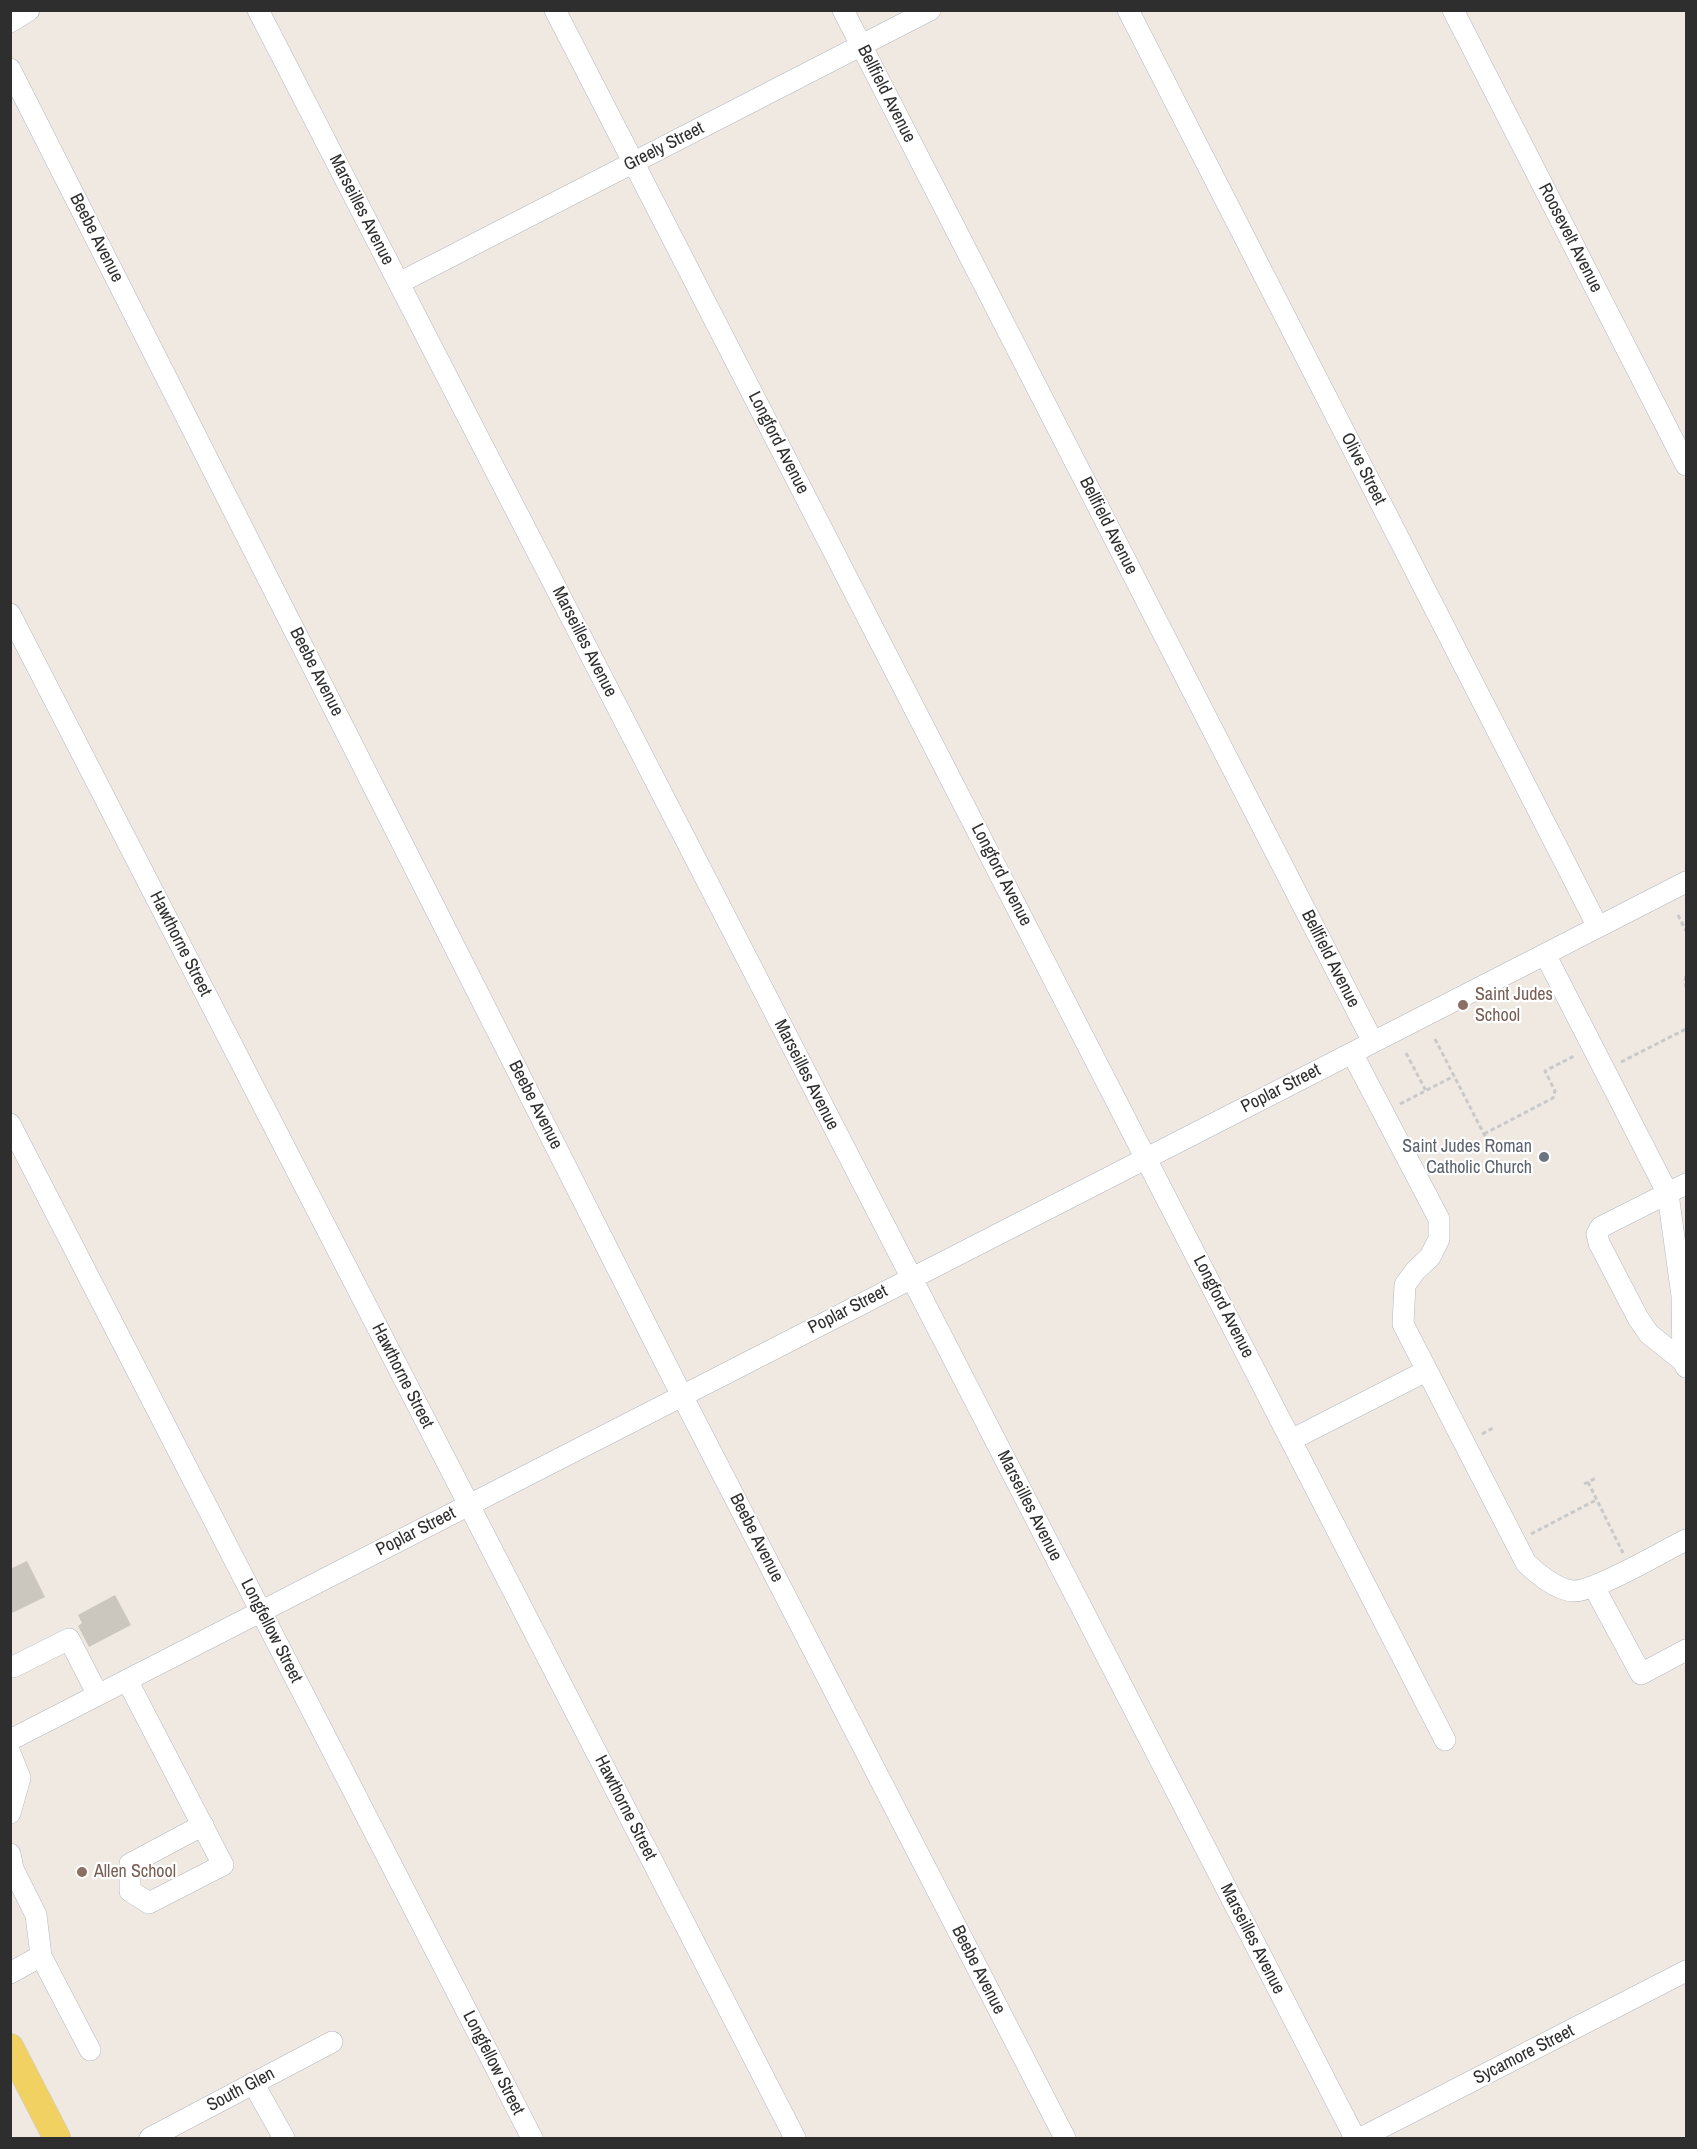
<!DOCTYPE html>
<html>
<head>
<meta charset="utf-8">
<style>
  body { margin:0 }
  #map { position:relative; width:1697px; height:2149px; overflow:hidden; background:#efe9e1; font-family:"Archivo Narrow",sans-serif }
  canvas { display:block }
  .frame { position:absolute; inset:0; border:12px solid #2e2e2e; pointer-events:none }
</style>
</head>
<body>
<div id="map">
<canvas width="1697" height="2149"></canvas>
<div class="frame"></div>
</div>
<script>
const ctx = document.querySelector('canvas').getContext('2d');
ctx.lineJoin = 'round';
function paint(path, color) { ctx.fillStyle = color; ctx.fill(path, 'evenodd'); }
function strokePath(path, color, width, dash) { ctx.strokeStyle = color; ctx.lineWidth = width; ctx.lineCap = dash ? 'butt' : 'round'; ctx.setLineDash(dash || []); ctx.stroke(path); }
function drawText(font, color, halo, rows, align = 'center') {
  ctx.font = font + ' "Archivo Narrow",sans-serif'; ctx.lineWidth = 4.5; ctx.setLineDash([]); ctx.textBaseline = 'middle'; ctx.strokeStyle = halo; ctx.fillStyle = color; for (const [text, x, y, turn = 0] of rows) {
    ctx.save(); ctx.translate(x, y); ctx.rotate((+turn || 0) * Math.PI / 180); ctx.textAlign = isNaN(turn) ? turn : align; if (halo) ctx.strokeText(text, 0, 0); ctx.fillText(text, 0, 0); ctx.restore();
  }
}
const building = new Path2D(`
  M27,1561l18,36 -35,17v-45z
  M115,1595l16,30 -42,22 -11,-21 4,-3 -4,-8z`);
const path = new Path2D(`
  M1678,915l8,16
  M1686,976l-1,4 1,8
  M1435,1039l52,101
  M1406,1053l20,38
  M1621,1062l65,-33
  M1400,1104l54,-28
  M1484,1134l69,-36 2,-7 -10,-20 31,-16
  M1482,1434l11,-6
  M1588,1482l35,71
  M1584,1484l12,-6
  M1531,1534l65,-34`);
const minor = new Path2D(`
  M258,10l1097,2128
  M555,10l890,1730
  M843,10l530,1032
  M1128,10l470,917
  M1453,10l233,455
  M10,22l19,-12
  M10,69l664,1311 391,758
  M399,283l531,-273
  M10,614l785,1524
  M1545,954l123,240 14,102 1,65 3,6
  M1352,1053l87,166v20l-9,18 -14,13 -11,15 -2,39 123,239c10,10 31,27 47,28 22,1 90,-40 113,-51
  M10,1124l522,1014
  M1683,1361l-34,-27 -11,-16 -39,-75 -2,-9 4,-7 85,-43
  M1291,1440l135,-69
  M1594,1587l47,87 45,-24
  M13,1667l56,-28 29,56
  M127,1680l96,185 -74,38 -19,-12v-27l73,-39
  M10,1740l1676,-858
  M10,1753l10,25 -10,35
  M10,1854l3,15 23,46 5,41 49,94
  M10,1973l31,-17
  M253,2083l31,55
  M150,2138l182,-96
  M1361,2138l325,-167`);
const major = new Path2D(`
  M10,2047l47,91`);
const markers = [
  [1463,1005,6,"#8d6e63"],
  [1544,1157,6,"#6b7280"],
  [82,1872,6,"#8d6e63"]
];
const streetNames = [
  ["Bellfield Avenue",886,94,63],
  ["Greely Street",664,147,-27],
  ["Marseilles Avenue",361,210,63],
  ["Beebe Avenue",96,238,63],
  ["Roosevelt Avenue",1570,238,63],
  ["Longford Avenue",778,443,63],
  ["Olive Street",1363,469,63],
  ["Bellfield Avenue",1108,526,63],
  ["Marseilles Avenue",584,642,63],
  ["Beebe Avenue",316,672,63],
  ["Longford Avenue",1001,875,63],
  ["Hawthorne Street",180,944,63],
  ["Bellfield Avenue",1330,959,63],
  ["Marseilles Avenue",806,1075,63],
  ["Poplar Street",1281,1089,-27],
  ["Beebe Avenue",535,1105,63],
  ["Longford Avenue",1223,1307,63],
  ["Poplar Street",848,1310,-27],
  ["Hawthorne Street",402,1376,63],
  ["Marseilles Avenue",1029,1506,63],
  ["Poplar Street",416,1532,-27],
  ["Beebe Avenue",756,1538,63],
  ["Longfellow Street",271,1631,63],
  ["Hawthorne Street",625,1808,63],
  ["Marseilles Avenue",1252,1939,63],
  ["Beebe Avenue",978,1970,63],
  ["Sycamore Street",1524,2055,-27],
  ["Longfellow Street",493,2063,63],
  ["South Glen",241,2090,-28]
];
const educationNames = [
  ["Saint Judes",1475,995],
  ["School",1475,1016],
  ["Allen School",94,1872]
];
const worshipNames = [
  ["Saint Judes Roman",1532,1147],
  ["Catholic Church",1532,1168]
];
paint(building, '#cbc7bf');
strokePath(minor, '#b4b7c1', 22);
strokePath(major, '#c9c9c9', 28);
strokePath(path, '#c9c9c9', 3, [4.5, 3]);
strokePath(minor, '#fff', 21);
strokePath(major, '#f2d163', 27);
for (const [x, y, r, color] of markers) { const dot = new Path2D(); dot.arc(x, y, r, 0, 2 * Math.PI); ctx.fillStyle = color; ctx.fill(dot); strokePath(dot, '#fff', 2); }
drawText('18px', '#2e2e2e', '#fff', streetNames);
drawText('18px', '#785e54', '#fff', educationNames, 'left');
drawText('18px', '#5b616d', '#fff', worshipNames, 'right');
</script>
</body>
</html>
